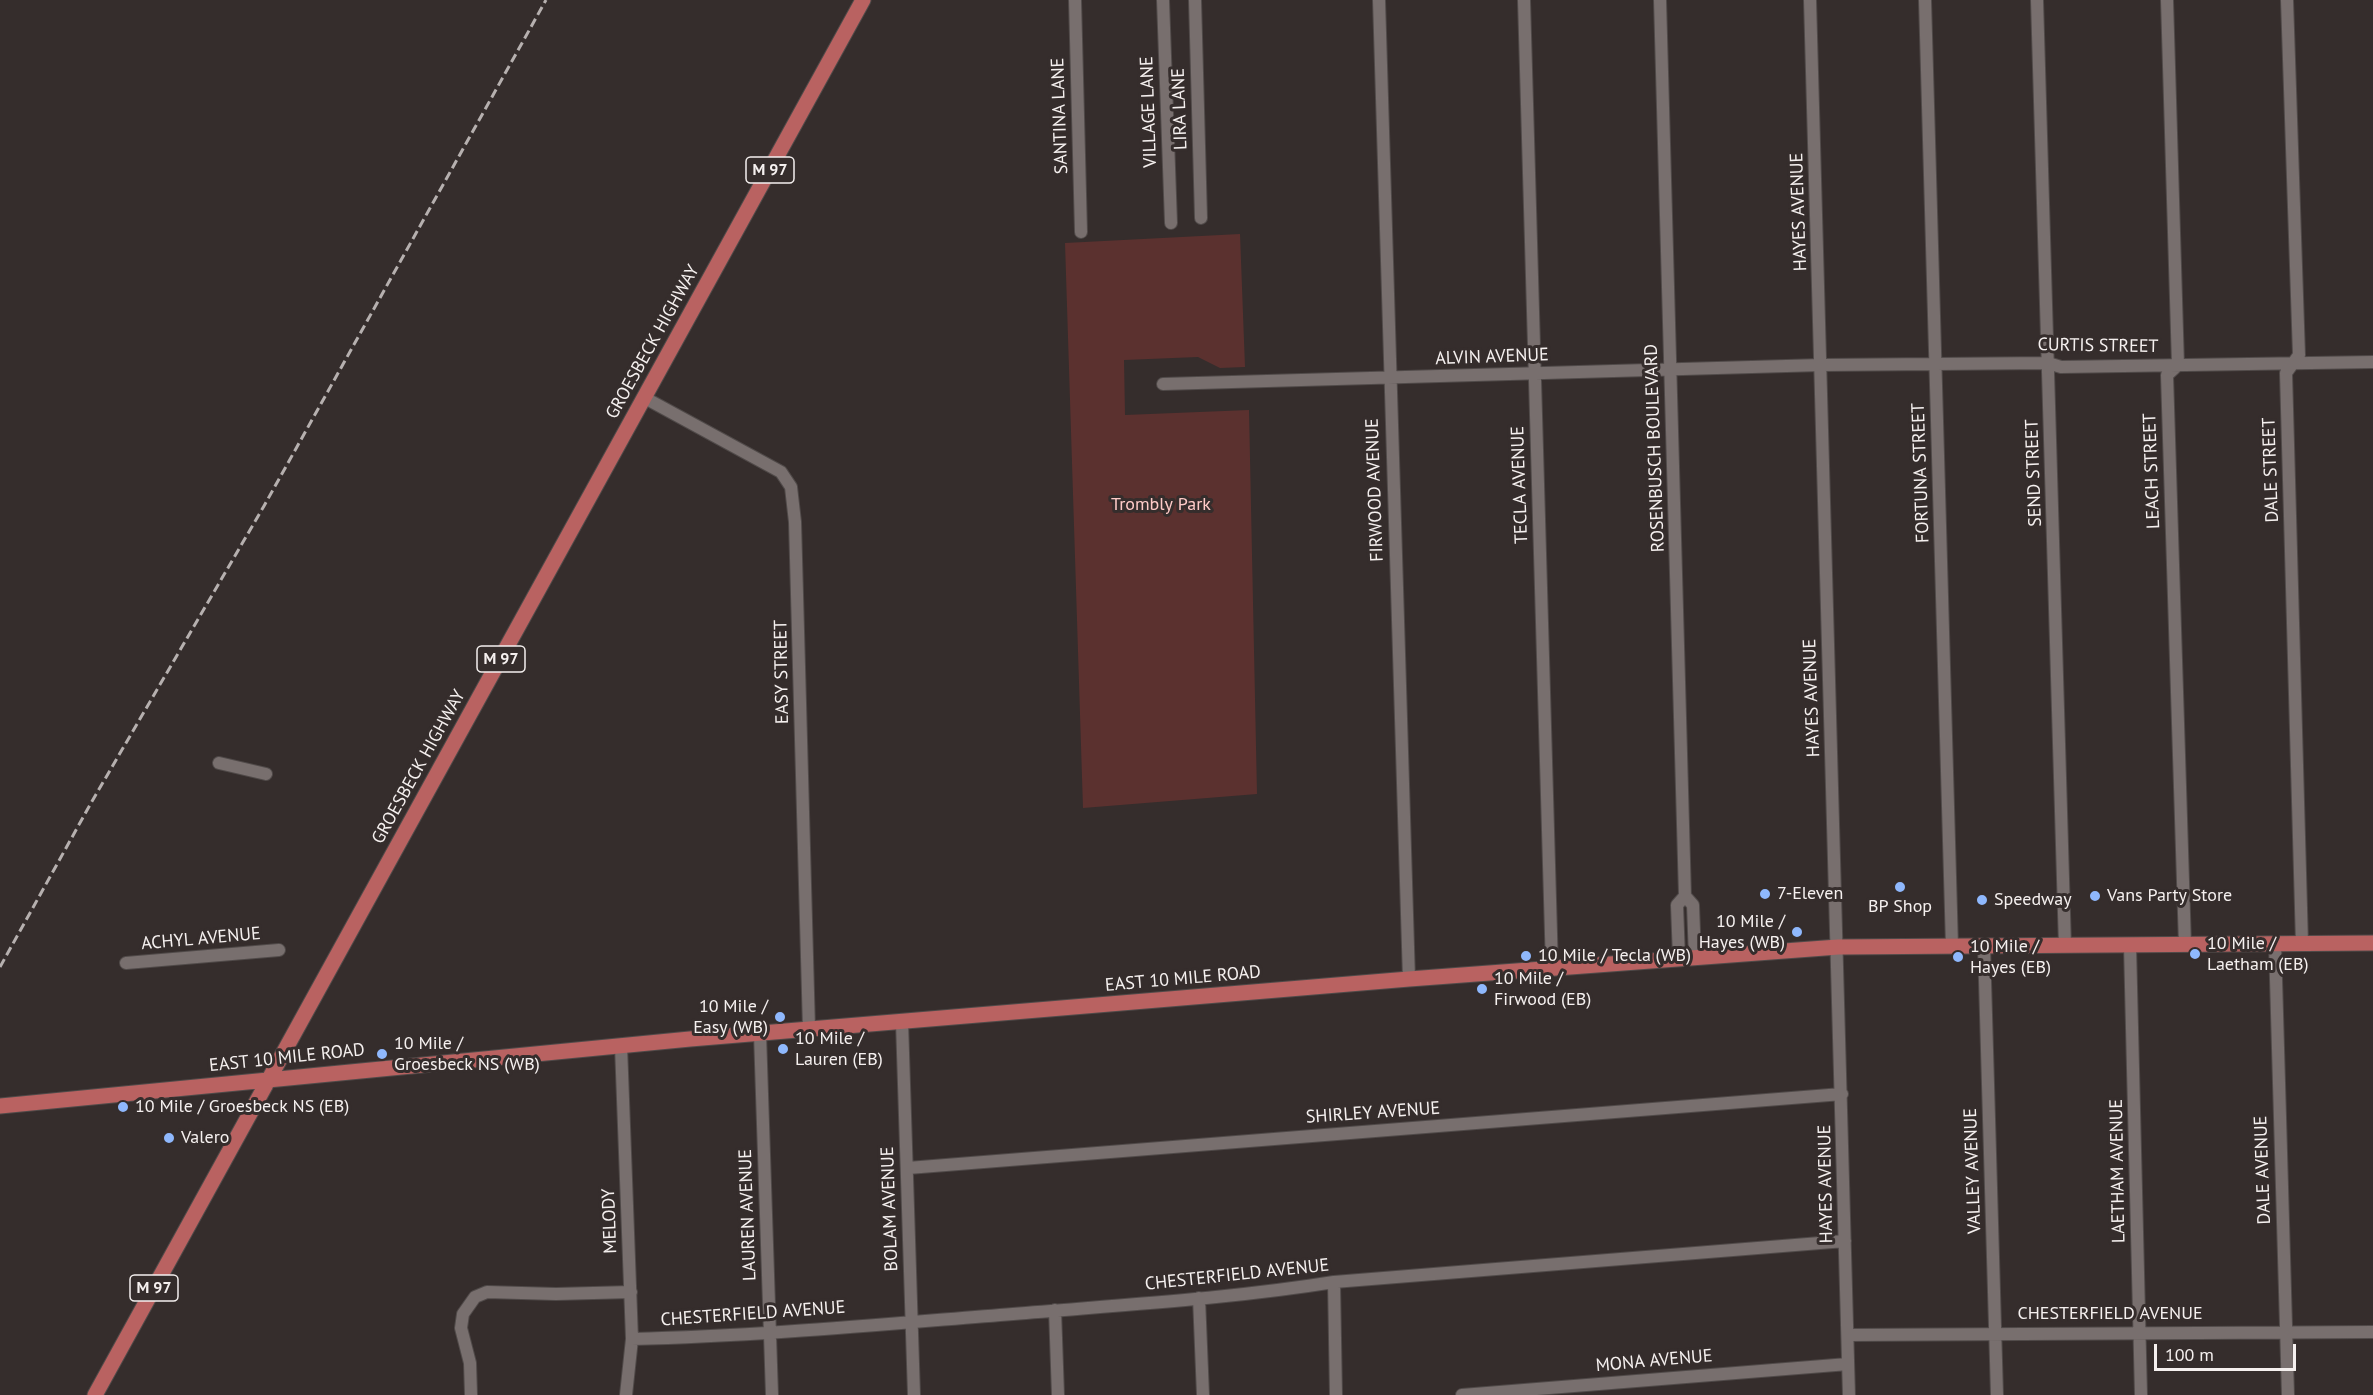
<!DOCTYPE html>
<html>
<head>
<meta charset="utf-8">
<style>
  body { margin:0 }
  #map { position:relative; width:2373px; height:1395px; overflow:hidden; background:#352d2c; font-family:"PT Sans",sans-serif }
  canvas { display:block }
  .scale { position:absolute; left:2154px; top:1344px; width:142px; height:27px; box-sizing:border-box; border:3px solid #f5f0ef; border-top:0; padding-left:8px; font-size:18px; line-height:21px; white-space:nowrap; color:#f5f0ef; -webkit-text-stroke:4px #352d2c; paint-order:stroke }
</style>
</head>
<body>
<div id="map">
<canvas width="2373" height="1395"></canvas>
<div class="scale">100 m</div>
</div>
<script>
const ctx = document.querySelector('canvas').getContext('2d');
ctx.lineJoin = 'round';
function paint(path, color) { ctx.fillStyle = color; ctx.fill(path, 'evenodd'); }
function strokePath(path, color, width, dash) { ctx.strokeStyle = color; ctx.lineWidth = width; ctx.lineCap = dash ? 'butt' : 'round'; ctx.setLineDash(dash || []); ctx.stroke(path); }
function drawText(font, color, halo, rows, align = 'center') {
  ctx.font = font + ' "PT Sans",sans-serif'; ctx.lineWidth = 6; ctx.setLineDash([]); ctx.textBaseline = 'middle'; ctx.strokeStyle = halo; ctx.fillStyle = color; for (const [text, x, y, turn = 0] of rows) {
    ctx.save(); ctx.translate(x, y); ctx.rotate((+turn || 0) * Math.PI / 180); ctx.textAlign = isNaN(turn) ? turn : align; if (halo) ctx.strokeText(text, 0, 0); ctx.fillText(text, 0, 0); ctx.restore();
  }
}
const green = new Path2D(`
  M1240,234l5,133 -25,1 -22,-11 -74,3 1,55 124,-5 8,384 -174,14 -18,-565z`);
const minor = new Path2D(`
  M1075,0l6,232
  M1163,0l8,223
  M1195,0l6,218
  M1379,0l30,979
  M1524,0l28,968
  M1660,0l25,896
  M1810,0l39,1395
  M1925,0l27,946
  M2037,0l28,946
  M2167,0l11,365 -11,10 18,570
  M2287,0l12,355 -13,18 16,571
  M1163,384l658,-19 227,-2 13,4 312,-5
  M645,398l136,74 10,15 4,35 14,507
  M219,763l47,11
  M2275,944l13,451
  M1984,946l13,449
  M2130,946l11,449
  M1679,958l-2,-53 8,-9 8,9 2,53
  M126,963l153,-13
  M902,1022l12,373
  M760,1034l12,361
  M621,1046l11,293 -6,56
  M908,1168l934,-74
  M1334,1282l2,113
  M1199,1298l4,97
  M1055,1310l3,85
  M1848,1335l525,-3
  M632,1339c127,-3 254,-15 381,-25 107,-9 215,-15 321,-32l511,-41
  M471,1395l-1,-32 -9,-35 2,-14 12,-17 12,-5 69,2 75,-2
  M1462,1395l386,-31`);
const major = new Path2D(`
  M0,1106l690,-67 719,-60 429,-32 535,-4
  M95,1395l768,-1395`);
const rail = new Path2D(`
  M0,967l91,-164 173,-297 282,-506`);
const markers = [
  [1900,887,6,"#8fb8fd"],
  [1765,894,6,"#8fb8fd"],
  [2095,896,6,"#8fb8fd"],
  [1982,900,6,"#8fb8fd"],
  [1797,932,6,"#8fb8fd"],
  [2195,954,6,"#8fb8fd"],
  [1526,956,6,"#8fb8fd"],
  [1958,957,6,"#8fb8fd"],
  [1482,989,6,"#8fb8fd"],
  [780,1017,6,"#8fb8fd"],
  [783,1049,6,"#8fb8fd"],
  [382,1054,6,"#8fb8fd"],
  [123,1107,6,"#8fb8fd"],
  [169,1138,6,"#8fb8fd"]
];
const shields = [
  [770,170,48],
  [501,659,48],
  [154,1288,48]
];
const shieldNames = [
  ["M 97",770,170],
  ["M 97",501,659],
  ["M 97",154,1288]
];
const streetNames = [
  ["LIRA LANE",1180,109,-92],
  ["VILLAGE LANE",1149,112,-92],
  ["SANTINA LANE",1060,116,-92],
  ["HAYES AVENUE",1799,212,-92],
  ["GROESBECK HIGHWAY",653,342,-61],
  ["CURTIS STREET",2098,346,1],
  ["ALVIN AVENUE",1492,357,-2],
  ["ROSENBUSCH BOULEVARD",1655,448,-92],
  ["DALE STREET",2271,470,-92],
  ["LEACH STREET",2152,471,-92],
  ["FORTUNA STREET",1921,473,-92],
  ["SEND STREET",2034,473,-92],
  ["TECLA AVENUE",1520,485,-92],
  ["FIRWOOD AVENUE",1375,490,-92],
  ["EASY STREET",782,672,-91],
  ["HAYES AVENUE",1812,698,-92],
  ["GROESBECK HIGHWAY",419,767,-61],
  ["ACHYL AVENUE",201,939,-5],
  ["EAST 10 MILE ROAD",1183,979,-5],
  ["EAST 10 MILE ROAD",287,1058,-6],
  ["SHIRLEY AVENUE",1373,1113,-4],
  ["DALE AVENUE",2263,1170,-92],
  ["VALLEY AVENUE",1973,1171,-92],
  ["LAETHAM AVENUE",2118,1171,-91],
  ["HAYES AVENUE",1826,1184,-91],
  ["BOLAM AVENUE",890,1209,-92],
  ["LAUREN AVENUE",748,1215,-92],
  ["MELODY",610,1221,-92],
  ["CHESTERFIELD AVENUE",1237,1275,-6],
  ["CHESTERFIELD AVENUE",753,1314,-4],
  ["CHESTERFIELD AVENUE",2110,1314],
  ["MONA AVENUE",1654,1361,-5]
];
const parkNames = [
  ["Trombly Park",1161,505]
];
const poiNames = [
  ["7-Eleven",1777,894],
  ["Vans Party Store",2107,896],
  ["Speedway",1994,900],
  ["BP Shop",1900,907,"center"],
  ["10 Mile /",1785,922,"right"],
  ["Hayes (WB)",1785,943,"right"],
  ["10 Mile /",2207,944],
  ["Laetham (EB)",2207,965],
  ["10 Mile /",1970,947],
  ["Hayes (EB)",1970,968],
  ["10 Mile / Tecla (WB)",1538,956],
  ["10 Mile /",1494,979],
  ["Firwood (EB)",1494,1000],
  ["10 Mile /",768,1007,"right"],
  ["Easy (WB)",768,1028,"right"],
  ["10 Mile /",795,1039],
  ["Lauren (EB)",795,1060],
  ["10 Mile /",394,1044],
  ["Groesbeck NS (WB)",394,1065],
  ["10 Mile / Groesbeck NS (EB)",135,1107],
  ["Valero",181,1138]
];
paint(green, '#5b312f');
strokePath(minor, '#504a49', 14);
strokePath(major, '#504a49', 17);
strokePath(minor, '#786f6e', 12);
strokePath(major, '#b96261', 15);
strokePath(rail, '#b6b0af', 3, [9, 4.5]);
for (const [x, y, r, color] of markers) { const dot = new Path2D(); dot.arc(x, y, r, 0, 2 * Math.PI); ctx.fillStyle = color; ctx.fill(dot); strokePath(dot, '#352d2c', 2); }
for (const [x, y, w] of shields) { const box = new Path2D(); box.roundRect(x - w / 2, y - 13, w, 26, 4.5); ctx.fillStyle = '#352d2c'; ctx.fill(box); strokePath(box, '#f5f0ef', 1.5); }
drawText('bold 16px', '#f5f0ef', null, shieldNames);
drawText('18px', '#f5f0ef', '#352d2c', streetNames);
drawText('18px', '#ffcbc8', '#352d2c', parkNames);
drawText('18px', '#f5f0ef', '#352d2c', poiNames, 'left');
</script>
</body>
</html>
